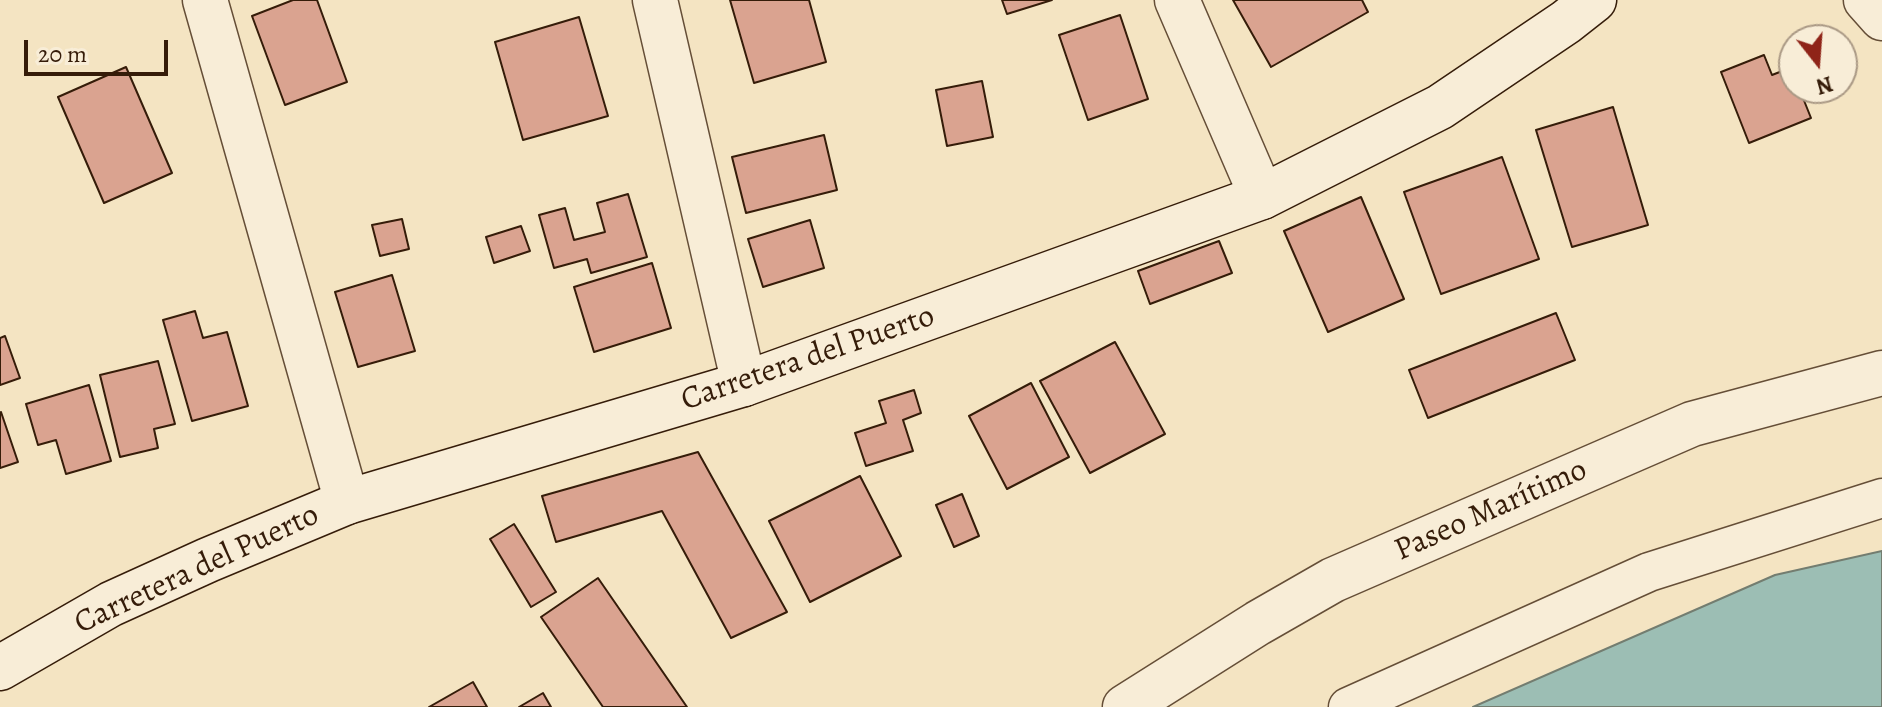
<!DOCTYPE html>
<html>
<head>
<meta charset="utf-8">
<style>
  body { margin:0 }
  #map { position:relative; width:1882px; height:707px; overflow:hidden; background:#f4e4c2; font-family:Alegreya,serif }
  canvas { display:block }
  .north { position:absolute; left:1778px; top:24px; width:80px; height:80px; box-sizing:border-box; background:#f8edd7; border:2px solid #aa9985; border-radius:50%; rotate:163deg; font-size:22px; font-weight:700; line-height:32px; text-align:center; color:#351c09 }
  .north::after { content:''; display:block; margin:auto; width:28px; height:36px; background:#8f2418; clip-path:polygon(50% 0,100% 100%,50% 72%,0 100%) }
  .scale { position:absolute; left:24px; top:40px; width:144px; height:36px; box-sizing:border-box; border:4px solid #351c09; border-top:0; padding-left:10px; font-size:24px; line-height:28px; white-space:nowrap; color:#351c09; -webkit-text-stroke:6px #f8edd7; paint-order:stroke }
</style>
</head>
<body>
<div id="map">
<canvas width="1882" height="707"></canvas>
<div class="north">N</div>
<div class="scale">20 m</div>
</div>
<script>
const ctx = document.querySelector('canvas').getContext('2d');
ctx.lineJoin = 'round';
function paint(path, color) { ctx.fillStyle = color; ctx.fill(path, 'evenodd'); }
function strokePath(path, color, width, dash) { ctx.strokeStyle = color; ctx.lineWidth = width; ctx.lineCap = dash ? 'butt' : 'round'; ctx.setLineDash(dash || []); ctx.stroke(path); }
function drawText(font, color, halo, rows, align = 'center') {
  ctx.font = font + ' Alegreya,serif'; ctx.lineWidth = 7; ctx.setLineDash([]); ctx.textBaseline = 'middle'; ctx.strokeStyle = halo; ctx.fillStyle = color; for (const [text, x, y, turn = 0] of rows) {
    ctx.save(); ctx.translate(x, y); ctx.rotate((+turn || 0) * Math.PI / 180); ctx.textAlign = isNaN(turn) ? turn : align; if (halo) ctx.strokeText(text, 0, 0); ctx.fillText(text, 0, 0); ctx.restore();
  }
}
const water = new Path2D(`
  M1882,551v156h-409l302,-132z`);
const building = new Path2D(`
  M293,0h24l30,82 -62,23 -33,-89z
  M730,0h79l17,62 -72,21z
  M1002,0h50l-45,14z
  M1233,0h129l6,12 -97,55z
  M1120,15l28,84 -60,21 -29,-85z
  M579,17l29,99 -85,24 -28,-98z
  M1764,55l8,20 18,-7 4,20h5l12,30 -62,25 -28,-71z
  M126,67l46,106 -68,30 -46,-106z
  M982,81l11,56 -46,9 -11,-56z
  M1613,107l35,118 -76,22 -36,-117z
  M824,135l13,55 -91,23 -14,-56z
  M1502,157l37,102 -98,35 -37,-102z
  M628,194l19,63 -56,16 -4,-14 -33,9 -15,-53 26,-7 9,32 31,-8 -8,-29z
  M1361,197l43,102 -76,33 -44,-101z
  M402,219l7,30 -29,7 -8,-31z
  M810,220l14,48 -61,19 -15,-48z
  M521,226l9,25 -36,12 -8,-26z
  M1219,241l13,32 -82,31 -12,-33z
  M652,263l19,65 -77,24 -20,-65z
  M392,275l23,76 -57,16 -23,-75z
  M195,311l8,27 24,-6 21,74 -56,15 -29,-101z
  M1556,313l19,47 -147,58 -19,-48z
  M5,336l15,42 -20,7v-47z
  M1115,342l50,92 -75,39 -50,-92z
  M158,361l17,63 -21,5 4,19 -38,9 -20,-82z
  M1031,383l38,74 -62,32 -38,-73z
  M89,385l22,76 -45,13 -10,-34 -18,5 -12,-41z
  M914,390l7,23 -18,7 10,31 -47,15 -11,-33 31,-10 -7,-22z
  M1,412l17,50 -18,6v-55z
  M698,452l89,160 -56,26 -69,-127 -106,31 -14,-46z
  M860,476l41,80 -91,46 -41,-81z
  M962,494l17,42 -25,11 -18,-42z
  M514,524l42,68 -25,15 -41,-68z
  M598,578l89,129h-84l-62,-90z
  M473,682l14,25h-58z
  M543,693l8,14h-32z`);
const pedestrian = new Path2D(`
  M1348,707l301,-135 233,-74`);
const minor = new Path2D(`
  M205,0l142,502
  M655,0l89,384
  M1177,0l85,197
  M1866,0l16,18`);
const tertiary = new Path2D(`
  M1125,707l133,-84 75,-43 359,-156 190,-51`);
const secondary = new Path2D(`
  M0,668l111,-64 97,-44 139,-58 397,-118 518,-187 178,-90 126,-85 28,-22`);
const streetNames = [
  ["Carretera del Puerto",808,359,-19],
  ["Paseo Marítimo",1491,511,-24],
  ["Carretera del Puerto",197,570,-25]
];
paint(water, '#9cbeb4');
strokePath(water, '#737d70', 2);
paint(building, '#daa390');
strokePath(building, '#351c09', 2);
strokePath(pedestrian, '#654e37', 41);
strokePath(minor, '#654e37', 47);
strokePath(tertiary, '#654e37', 47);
strokePath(secondary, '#351c09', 47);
strokePath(pedestrian, '#f8edd7', 38);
strokePath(minor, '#f8edd7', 44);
strokePath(tertiary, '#f8edd7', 44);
strokePath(secondary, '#f8edd7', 44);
drawText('32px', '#351c09', '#f8edd7', streetNames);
</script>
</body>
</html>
